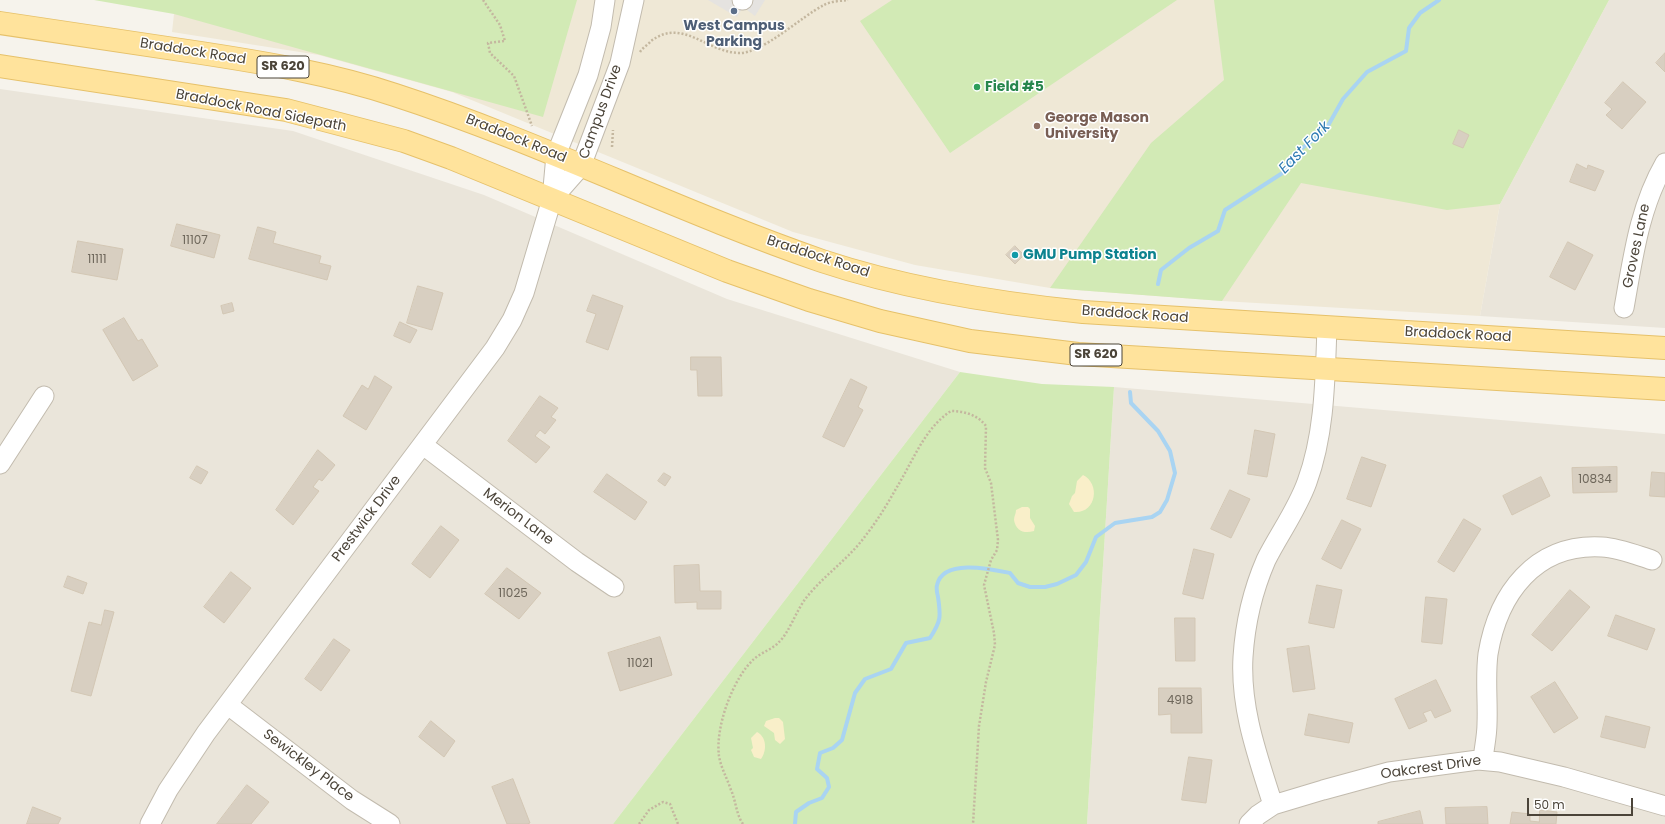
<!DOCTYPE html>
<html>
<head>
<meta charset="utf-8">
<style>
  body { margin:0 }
  #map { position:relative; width:1665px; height:824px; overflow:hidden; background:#f6f3ec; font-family:Poppins,sans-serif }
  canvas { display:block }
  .scale { position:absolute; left:1527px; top:798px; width:106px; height:18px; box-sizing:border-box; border:2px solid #4b4439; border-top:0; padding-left:5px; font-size:12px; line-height:14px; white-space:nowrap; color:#4b4439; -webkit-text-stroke:3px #fff; paint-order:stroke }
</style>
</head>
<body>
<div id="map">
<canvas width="1665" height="824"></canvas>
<div class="scale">50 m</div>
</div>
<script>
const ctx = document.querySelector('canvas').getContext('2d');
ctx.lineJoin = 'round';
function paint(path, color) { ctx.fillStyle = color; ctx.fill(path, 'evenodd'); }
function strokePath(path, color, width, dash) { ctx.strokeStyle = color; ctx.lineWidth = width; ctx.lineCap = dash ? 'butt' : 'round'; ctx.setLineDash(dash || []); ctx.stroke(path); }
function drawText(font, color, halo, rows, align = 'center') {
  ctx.font = font + ' Poppins,sans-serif'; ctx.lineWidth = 3; ctx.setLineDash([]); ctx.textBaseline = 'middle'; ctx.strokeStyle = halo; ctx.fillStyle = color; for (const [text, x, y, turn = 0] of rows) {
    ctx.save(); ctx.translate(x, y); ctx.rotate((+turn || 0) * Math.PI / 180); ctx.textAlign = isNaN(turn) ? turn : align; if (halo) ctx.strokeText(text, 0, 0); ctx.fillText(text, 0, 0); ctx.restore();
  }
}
const residential = new Path2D(`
  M1609,0h56v328l-185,-12 20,-112z
  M0,89l293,42 191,64 243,104 233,73 -347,452h-613z
  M1114,387l551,47v390h-578z`);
const education = new Path2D(`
  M179,0h1430l-109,204 -20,112 -258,-15 -172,-13 -135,-23 -122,-33 -341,-140 -133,-37 -147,-23 2,-18z`);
const green = new Path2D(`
  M94,0h483l-34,117 -369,-103z
  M892,0h285l-227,153 -90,-132z
  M1214,0h395l-109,204 -53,6 -146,-27 -79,118 -172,-13 101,-145 73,-63z
  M960,372l82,12 72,3 -27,437h-474z`);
const sand = new Path2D(`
  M1083,475c18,9 13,39 -9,37l-5,-8 3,-8 3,-3 2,-12z
  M1022,507h6l2,2v9l5,8 -1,5c-10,3 -18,0 -20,-11 0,-4 2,-6 2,-10z
  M775,718h4l4,4 2,17 -5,5 -5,-4 -1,-7 -10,-7 2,-5z
  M757,732c10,5 10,19 4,27l-7,-2 -3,-7 2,-2 -2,-10z`);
const parking = new Path2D(`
  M708,0h57l-10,16 -12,-9 -6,10z`);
const stream = new Path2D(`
  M1158,284l3,-14 28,-22 29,-17 7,-21 59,-38 17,-23 24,-18 18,-32 24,-27 39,-21 3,-23 11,-15 19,-13
  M795,824l1,-12 13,-9 13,-5 7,-11 -2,-9 -10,-9 3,-16 13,-5 9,-8 13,-47 10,-14 26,-10 15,-26 24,-5c11,-17 11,-21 8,-41 -1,-4 -2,-8 -1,-12 6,-27 54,-16 73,-12l8,10 12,4h15l12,-3 19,-9 10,-13 10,-25 19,-14 37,-6 8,-5 7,-12 8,-27 -5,-22 -12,-20 -27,-28 -1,-11`);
const building = new Path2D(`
  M1665,53v19l-9,-9z
  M1623,82l23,20 -24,27 -16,-14 6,-6 -7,-6z
  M1459,130l10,5 -6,13 -10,-4z
  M1577,164l10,5 1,-4 16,6 -9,20 -25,-9z
  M177,224l43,11 -6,23 -43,-12z
  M258,227l18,5 -3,11 48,13 -2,7 12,3 -4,14 -78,-21z
  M78,241l45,8 -6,31 -45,-8z
  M1568,242l25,13 -18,35 -25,-13z
  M1015,246l9,9 -9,9 -9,-9z
  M418,286l25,7 -11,37 -25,-7z
  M593,295l30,11 -15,44 -22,-8 10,-28 -9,-3z
  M232,303l2,8 -11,3 -2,-8z
  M124,318l14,23 4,-2 16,27 -25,15 -30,-51z
  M400,322l17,8 -7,13 -16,-7z
  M691,357h30l1,39h-24l-1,-26h-6z
  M375,376l17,11 -26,43 -23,-14 19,-31 6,4z
  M851,379l16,8 -9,20 5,3 -19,37 -21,-10z
  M540,396l18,12 -7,9 5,3 -11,14 -5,-4 -5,6 15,11 -14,16 -28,-22z
  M1255,430l20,4 -8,43 -19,-3z
  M318,450l17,15 -13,16 -3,-2 -6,8 6,4 -26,34 -17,-15z
  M1362,457l24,8 -15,42 -24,-8z
  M197,466l11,6 -7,12 -11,-6z
  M1617,467v25l-44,1 -1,-25z
  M1652,472l13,1v24l-15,-1z
  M664,473l7,4 -6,9 -7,-5z
  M607,474l40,28 -12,18 -41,-28z
  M1541,477l9,19 -38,19 -9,-19z
  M1230,490l20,9 -19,39 -20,-9z
  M1464,519l17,10 -27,43 -16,-10z
  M1342,520l19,9 -20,40 -19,-10z
  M441,526l18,14 -29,38 -18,-14z
  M1194,549l20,5 -11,45 -20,-5z
  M699,565l1,26h21v18h-24v-7l-22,1 -1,-37z
  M507,568l34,25 -22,26 -34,-25z
  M231,572l20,16 -27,35 -20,-16z
  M68,576l19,7 -4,11 -19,-7z
  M1317,585l25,5 -8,38 -25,-5z
  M1570,590l20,17 -38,44 -20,-16z
  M1426,597l21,2 -5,45 -20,-2z
  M105,610l9,2 -23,84 -20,-5 18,-69 12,3z
  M1616,615l39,14 -8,21 -39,-14z
  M1175,618h20v43h-19z
  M660,637l12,38 -52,16 -12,-38z
  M334,639l16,11 -29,41 -16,-12z
  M1309,646l6,43 -22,3 -6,-43z
  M1436,680l15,31 -16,7 -4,-8 -8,3 4,8 -18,8 -14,-30z
  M1555,682l23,36 -24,15 -23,-36z
  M1159,688h42l1,45h-31v-19l-12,1z
  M1309,714l44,9 -4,20 -44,-8z
  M1606,716l44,11 -5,21 -44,-11z
  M431,721l24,20 -11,16 -25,-20z
  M1189,757l23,3 -6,43 -24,-3z
  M513,779l17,44 -3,1h-20l-15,-37z
  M247,785l22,17 -18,22h-34z
  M33,807l28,11 -3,6h-31z
  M1487,807l1,17h-42l-1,-16z
  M1540,810l17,2 -1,12h-46l2,-12 18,2v7l9,1z
  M1420,811l3,13h-45v-2z`);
const path = new Path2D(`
  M483,0l17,25 5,16 -17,2 2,10 24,23 18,50
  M640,52c3,-5 8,-7 11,-11 32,-24 56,12 89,12 23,0 62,-37 84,-48 7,-4 17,-4 24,-5
  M612,147l1,-17
  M639,824l10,-14 14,-8 7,2 8,20
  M743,824c-7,-10 -7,-23 -12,-34 -4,-12 -10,-22 -12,-34 -4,-29 14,-78 35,-97 8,-7 19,-10 25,-17 10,-9 17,-31 27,-44 18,-23 43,-39 60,-63 15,-19 27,-41 39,-62 12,-22 24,-48 46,-62 13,0 27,4 35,15l-1,42 6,15 7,57 -1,10 -6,10 -7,25 10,48 1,12 -9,37 -7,44 -6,98`);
const minor = new Path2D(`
  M742,0h1
  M552,199l29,-33 39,-103 14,-63
  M1624,308c9,-50 15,-100 41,-145
  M423,445l154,117 37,25
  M0,464l44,-68
  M228,705l124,95 38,24
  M1483,760c1,-12 4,-24 4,-36 1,-23 -2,-47 1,-70 10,-60 47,-111 114,-107 17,1 34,8 50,13
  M1273,805c-15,-48 -33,-96 -30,-148 2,-32 10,-67 23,-97 13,-26 31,-50 41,-78 18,-49 18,-103 20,-155
  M150,824l18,-34 38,-57 289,-385 17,-28 12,-27 28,-94 4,-44 32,-80 13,-48 4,-27
  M1249,824l9,-9 15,-10 50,-15 66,-18 89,-12 22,2 64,15 101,29`);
const major = new Path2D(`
  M0,23c67,10 134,20 201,30 65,10 131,21 194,42 145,47 282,116 427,166 84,28 173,42 261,51l582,36
  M0,66l286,44 118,31 47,17 276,113 82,29 71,21 90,20 108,13 587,35`);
const markers = [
  [734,11,4,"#5c6f8a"],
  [977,87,4,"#2e9e5b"],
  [1037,126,4,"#8d6e63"],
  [1015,255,4,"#0f9aa8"]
];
const numberNames = [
  ["11107",195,241],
  ["11111",97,260],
  ["10834",1595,480],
  ["11025",513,594],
  ["11021",640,664],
  ["4918",1180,701]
];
const shields = [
  [283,67,52],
  [1096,355,52]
];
const shieldNames = [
  ["SR 620",283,67],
  ["SR 620",1096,355]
];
const serviceNames = [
  ["West Campus",734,26],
  ["Parking",734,42]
];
const streetNames = [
  ["Braddock Road",193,52,9],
  ["Braddock Road Sidepath",261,111,11],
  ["Campus Drive",601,112,-70],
  ["Braddock Road",516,139,22],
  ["Groves Lane",1637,246,-78],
  ["Braddock Road",818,257,18],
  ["Braddock Road",1135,315,4],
  ["Braddock Road",1458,335,3],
  ["Merion Lane",518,517,37],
  ["Prestwick Drive",367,519,-53],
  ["Sewickley Place",308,766,37],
  ["Oakcrest Drive",1431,768,-8]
];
const leisureNames = [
  ["Field #5",985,87]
];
const educationNames = [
  ["George Mason",1045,118],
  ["University",1045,134]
];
const cultureNames = [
  ["GMU Pump Station",1023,255]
];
const waterNames = [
  ["East Fork",1305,148,-46]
];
paint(residential, '#eae5da');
paint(education, '#efe8d6');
paint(green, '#d2eab5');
paint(sand, '#f9efc9');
paint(parking, '#e5e3e0');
strokePath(stream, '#a9d4f2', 4);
paint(building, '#d8cfc1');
strokePath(building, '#d3c7b4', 1);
strokePath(minor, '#c2bbae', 21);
strokePath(major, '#e6c16a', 24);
strokePath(path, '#c4b79f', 2.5, [2, 2]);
strokePath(minor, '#fff', 19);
strokePath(major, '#ffe39c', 22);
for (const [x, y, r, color] of markers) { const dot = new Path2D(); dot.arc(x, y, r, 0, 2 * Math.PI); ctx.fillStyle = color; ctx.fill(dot); strokePath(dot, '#fff', 1.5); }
drawText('12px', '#6e675b', null, numberNames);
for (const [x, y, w] of shields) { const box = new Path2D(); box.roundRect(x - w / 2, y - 11, w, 22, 3); ctx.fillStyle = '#fff'; ctx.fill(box); strokePath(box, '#4b4439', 1); }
drawText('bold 13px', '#4b4439', null, shieldNames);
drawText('bold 14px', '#4e5e75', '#fff', serviceNames);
drawText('14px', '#4b4439', '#fff', streetNames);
drawText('bold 14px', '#27864d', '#fff', leisureNames, 'left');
drawText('bold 14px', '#785e54', '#fff', educationNames, 'left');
drawText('bold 14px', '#0d838f', '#fff', cultureNames, 'left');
drawText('italic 15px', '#2e7ab2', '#fff', waterNames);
</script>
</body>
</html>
